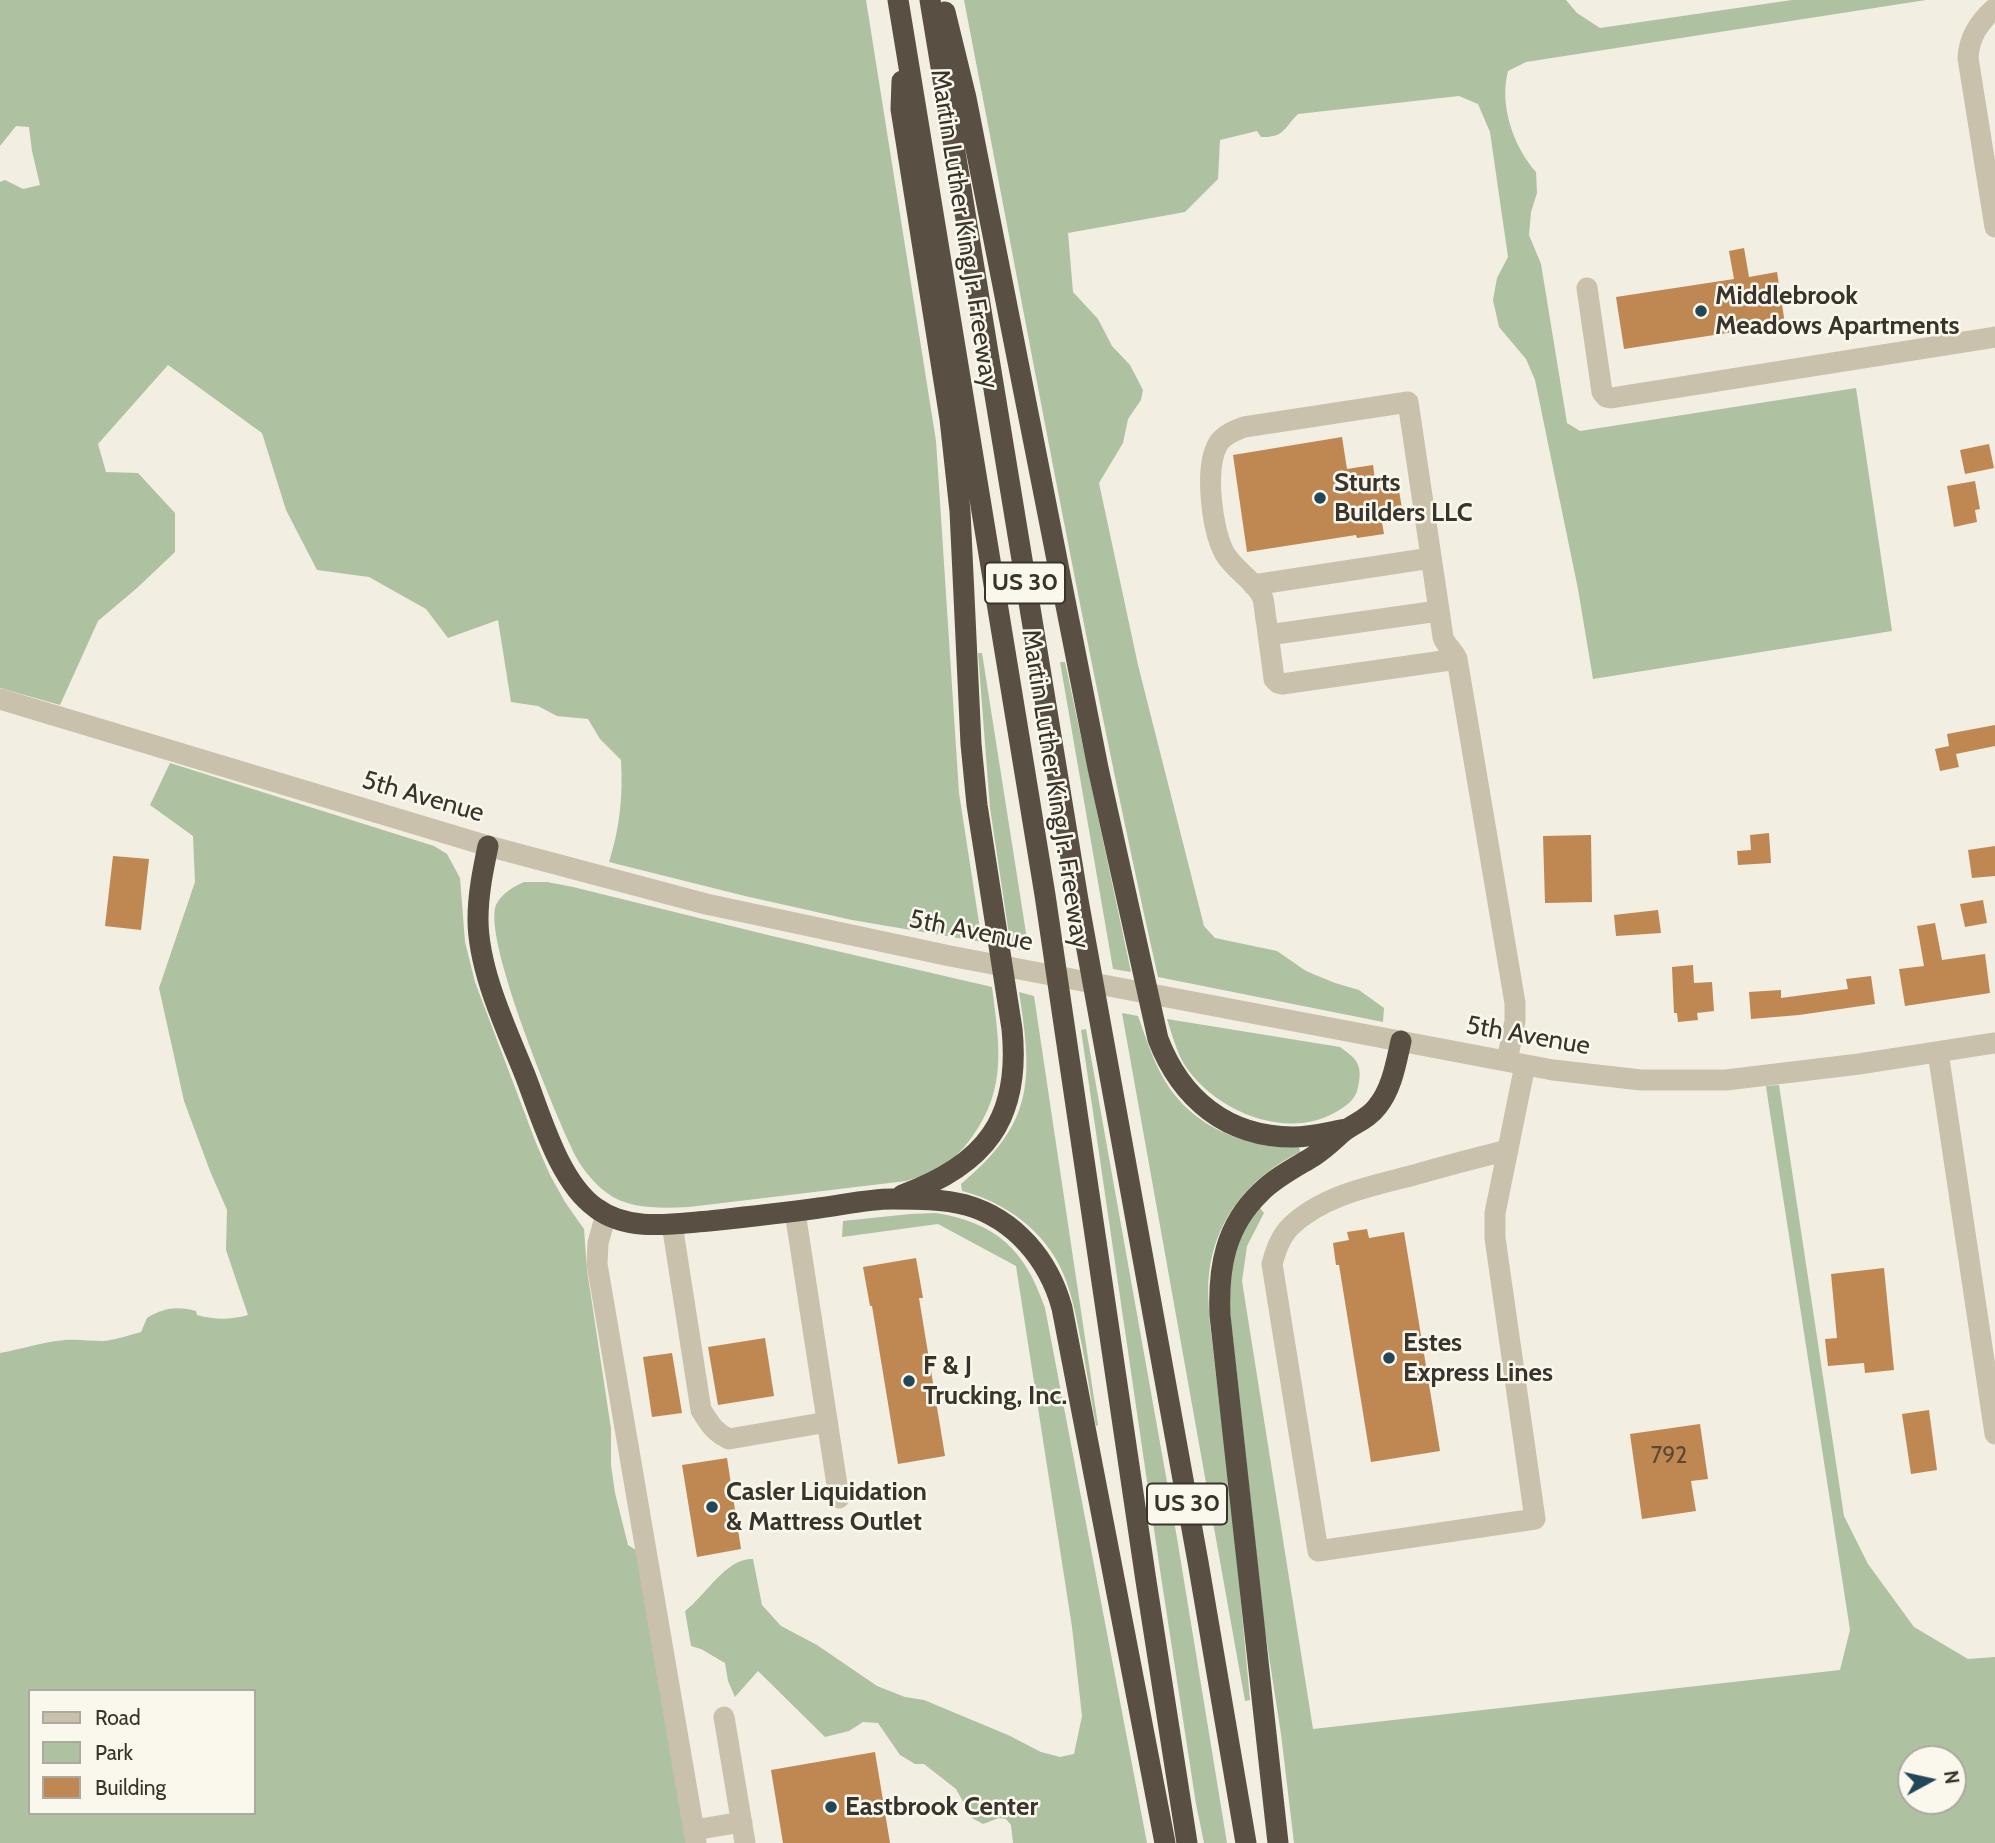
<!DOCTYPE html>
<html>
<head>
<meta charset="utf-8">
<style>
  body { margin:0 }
  #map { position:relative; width:1995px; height:1843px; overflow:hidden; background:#f2eee1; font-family:Cabin,sans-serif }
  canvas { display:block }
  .legend { position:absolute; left:28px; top:1689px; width:228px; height:126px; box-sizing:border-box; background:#faf7ed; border:2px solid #aca99f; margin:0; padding:9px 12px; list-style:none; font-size:21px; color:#38332b }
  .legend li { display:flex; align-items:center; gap:14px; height:35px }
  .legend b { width:35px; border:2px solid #aca99f }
  .north { position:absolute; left:1897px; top:1745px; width:70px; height:70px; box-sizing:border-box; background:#faf7ed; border:2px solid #aca99f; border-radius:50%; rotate:82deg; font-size:19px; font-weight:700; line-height:28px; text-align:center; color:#38332b }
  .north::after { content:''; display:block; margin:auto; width:24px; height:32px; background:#234758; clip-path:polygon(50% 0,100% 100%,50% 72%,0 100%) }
</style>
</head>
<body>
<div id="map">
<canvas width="1995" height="1843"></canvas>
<ul class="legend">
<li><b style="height:9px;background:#cac1ad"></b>Road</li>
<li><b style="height:19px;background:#aec1a1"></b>Park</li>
<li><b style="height:19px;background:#bf8752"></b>Building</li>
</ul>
<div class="north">N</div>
</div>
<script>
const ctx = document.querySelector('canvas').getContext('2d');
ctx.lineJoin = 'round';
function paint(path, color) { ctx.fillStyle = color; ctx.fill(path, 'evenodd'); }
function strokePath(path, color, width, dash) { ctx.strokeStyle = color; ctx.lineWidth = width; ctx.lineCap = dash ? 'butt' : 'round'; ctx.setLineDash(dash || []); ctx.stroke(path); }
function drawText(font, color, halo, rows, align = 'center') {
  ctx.font = font + ' Cabin,sans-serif'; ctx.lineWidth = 5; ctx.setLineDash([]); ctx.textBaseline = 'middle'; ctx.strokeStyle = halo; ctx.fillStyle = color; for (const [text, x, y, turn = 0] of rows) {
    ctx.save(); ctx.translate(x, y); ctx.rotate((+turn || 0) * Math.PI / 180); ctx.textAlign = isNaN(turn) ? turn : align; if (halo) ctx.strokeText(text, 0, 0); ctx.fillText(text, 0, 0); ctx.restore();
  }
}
const green = new Path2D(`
  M0,0h866l70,441 23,352 23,149 -130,-22 -107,-24 -136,-34c11,-35 14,-65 12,-102l-21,-21 -12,-20 -31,-3 -19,-10 -27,-4 -13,-82 -50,18 -22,-29 -57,-32 -52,-7 -31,-60 -24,-77 -94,-68 -70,79 8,28 32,1 37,40v39l-38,36 -39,33 -38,84 -60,-17v-506l5,-2 18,9 17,-4 -8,-34 -3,-24 -13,-1 -16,20z
  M964,0h602l11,13 23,15 192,-28h134l-400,62 -18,9c-9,34 5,75 28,101l1,21 -6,19 -2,23 12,29 26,159 13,8 276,-43 36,243 -299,48 -15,-90 -43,-209 -9,-21 -27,-32 -6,-27 4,-22 11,-21 -18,-125 -12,-28 -19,-8 -161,18c-14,14 -14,24 -37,23l-4,-6 -37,9 -2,39 -33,33 -117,21 5,59 25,27 14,27 18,19 13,25 -2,10 -13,19 -5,24 -24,40 39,182 66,261 11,12 62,13 29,20 29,12 24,7 25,18 -1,14 -225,-45c-72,-324 -131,-651 -194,-977z
  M978,653h4l47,299 -18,-4 -21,-140z
  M1060,662h5l66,310 -18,-3z
  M170,763l264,83 13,8 13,24 5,64 10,40 61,161 14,32 15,27 19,27 3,41 24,159v36l4,28 13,52 11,7 49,291h-688v-490c22,-4 42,-11 65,-13 13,-1 25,1 38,1 13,-1 26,-6 38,-9l6,-14c16,-10 30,-12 49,-7l1,4c19,5 32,5 51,0l-22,-65 1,-40 -17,-39 -26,-70 -25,-113 36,-106 -2,-46 -43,-31zM30,1691h224v122h-224z
  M524,882h23l26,5 199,49 220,51c7,57 16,100 -20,150 -10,14 -24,28 -40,35 -8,4 -18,6 -26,9l-217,26c-27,1 -59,3 -82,-14 -13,-10 -23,-22 -31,-36 -19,-38 -94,-218 -80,-252 6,-12 17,-18 28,-23z
  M1019,992l15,4 64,429 -2,1c-5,-27 -9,-53 -14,-80 -5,-24 -9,-50 -19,-73 -18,-42 -58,-71 -101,-82l-1,-7c73,-61 72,-103 58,-192z
  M1122,1013l16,3c8,22 15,45 27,65 29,48 80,66 134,66l1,5c-50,24 -85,67 -91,122 -2,17 0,33 1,50l24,204 16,172 -5,1z
  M1167,1019l173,28c5,4 13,9 16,14 5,7 4,18 2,26 -2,13 -13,20 -24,26 -50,28 -122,-4 -150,-49 -8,-14 -12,-30 -17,-45z
  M1086,1029l91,509 50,305h-23l-8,-39 -36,-234 -79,-540z
  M1779,1085l65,431 24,48 46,63 54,32 27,-2v186h-701l-13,-109 -17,-110 -35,-322c0,-11 -1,-23 1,-34 4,-22 16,-43 29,-61l5,6 -17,33 -5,35 71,448 527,-59 10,-40 -82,-530 -2,-14zM1911,1759h42v42h-42z
  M936,1213c61,10 89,37 109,95l102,535h-134l-2,-18 -5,-6 -7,-1 -16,6 -11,-6 -16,-29 -32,-25h-9l-15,-9 -22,-32 -15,-1 -14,9 -24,6 -67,-66 -23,26 -7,-16 -3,-18 -24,-14 -10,-3 -6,-35c20,-15 42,-54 68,-52l9,46 19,21 36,19 60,41 28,11 19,3 84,35 33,17 19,5 14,-3 8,-38 -10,-89 -56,-361 -78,-42 -96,13 1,-16 67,-7z`);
const building = new Path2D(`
  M1744,248l5,29 28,-5 8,52 -161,25 -8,-52 118,-18 -5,-28z
  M1342,437l5,32 26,-4 3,23 22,-3 4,23 -22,3 4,23 -27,4 -1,-3 -109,17 -14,-97z
  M1989,444l5,24 -29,6 -5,-24z
  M1975,481l5,28 -5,1 2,12 -23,5 -7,-41z
  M1995,725v21l-39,8 3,13 -19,4 -5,-22 14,-3 -2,-12z
  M1769,833l2,30 -33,2 -1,-14 14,-1 -1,-15z
  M1591,835l1,67 -47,1 -2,-67z
  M1995,846v30l-23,2 -4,-28z
  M113,856l36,3 -8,71 -36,-4z
  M1983,900l4,23 -22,4 -5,-23z
  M1658,910l3,23 -45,3 -2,-21z
  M1935,923l7,37 43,-6 5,39 -85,13 -6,-37 25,-3 -7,-40z
  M1693,965l1,18 18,-1 2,29 -17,2 1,7 -20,2 -1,-9h-3l-2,-46z
  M1871,976l4,28 -76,11 -48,4 -2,-27 32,-2v8l67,-9 -2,-10z
  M1367,1229l2,9 35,-6 36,219 -69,11 -32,-197h-3l-3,-22 16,-3 -2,-8z
  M916,1258l7,40h-4l26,158 -47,8 -26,-158h-2l-7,-39z
  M1884,1268l10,102 -29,3 -1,-10 -36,3 -3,-27 12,-1 -6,-64z
  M765,1338l9,58 -56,9 -10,-58z
  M672,1353l10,60 -30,4 -9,-60z
  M1929,1410l8,60 -26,4 -9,-60z
  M1700,1424l8,55 -17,2 5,30 -54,8 -12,-85z
  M727,1458l14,91 -44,8 -15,-92z
  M875,1752l15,91h-107l-12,-73z`);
const minor = new Path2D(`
  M1995,8c-16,14 -26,29 -27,50l27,169
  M1587,288l15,104 4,5 5,1 384,-61
  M1253,585l178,-27
  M1268,635l170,-24
  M1457,659l-175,25 -4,-1 -4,-4c-2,-18 -5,-36 -7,-54 -2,-8 -2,-18 -4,-26 -5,-16 -29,-29 -38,-45 -13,-23 -21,-86 -7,-110 5,-9 16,-13 26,-17l164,-25 35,235c3,9 10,13 14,22l58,344v18l-8,40
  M0,699l488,147 218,58 244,52 603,114 88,10h85l133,-16 136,-21
  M1938,1052l57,382
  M1508,1150c-32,8 -63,16 -94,25 -42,11 -91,20 -123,51 -11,11 -15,24 -19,38l46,287 217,-32 -40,-281v-25l30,-148
  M795,1212l44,286
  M606,1214l-8,29 -1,21 99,579
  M672,1224l29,186c9,14 13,22 28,29l98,-17
  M724,1717l21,126
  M694,1830l48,-8`);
const highway = new Path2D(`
  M898,0l147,895 101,686 41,262
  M930,0l148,900 120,662 48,281
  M945,12l21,86 132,670 60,271c23,60 69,98 135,98 18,0 36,-5 53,-8
  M902,81l-1,28 49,310 10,92 11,233 6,61 35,224c9,90 -27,136 -110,166
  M488,846c-5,24 -10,48 -10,73 0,51 28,109 47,156 16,41 34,107 71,133 32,24 76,16 113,13 37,-4 73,-8 110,-13 24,-3 49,-9 73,-9 24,0 51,0 74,6 49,14 83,55 96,103l103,535
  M1278,1843l-58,-528c-2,-47 5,-89 41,-123 15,-15 35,-25 53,-36 11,-7 20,-16 29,-24 12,-9 25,-13 34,-25 15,-18 19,-44 24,-66`);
const markers = [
  [1701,311,7,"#234758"],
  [1320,498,7,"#234758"],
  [1389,1358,7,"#234758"],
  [909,1381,7,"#234758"],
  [712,1507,7,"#234758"],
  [831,1807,7,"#234758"]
];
const numberNames = [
  ["792",1669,1456]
];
const shields = [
  [1025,583,80],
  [1187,1504,80]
];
const shieldNames = [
  ["US 30",1025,583],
  ["US 30",1187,1504]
];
const streetNames = [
  ["Martin Luther King Jr. Freeway",964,229,81],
  ["Martin Luther King Jr. Freeway",1055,789,81],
  ["5th Avenue",423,797,16],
  ["5th Avenue",971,931,11],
  ["5th Avenue",1528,1036,10]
];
const poiNames = [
  ["Middlebrook",1715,296],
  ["Meadows Apartments",1715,326],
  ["Sturts",1334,483],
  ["Builders LLC",1334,513],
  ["Estes",1403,1343],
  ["Express Lines",1403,1373],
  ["F & J",923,1366],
  ["Trucking, Inc.",923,1396],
  ["Casler Liquidation",726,1492],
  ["& Mattress Outlet",726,1522],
  ["Eastbrook Center",845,1807]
];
paint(green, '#aec1a1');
paint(building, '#bf8752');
strokePath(minor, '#cac1ad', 21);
strokePath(highway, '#594f43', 21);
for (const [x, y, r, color] of markers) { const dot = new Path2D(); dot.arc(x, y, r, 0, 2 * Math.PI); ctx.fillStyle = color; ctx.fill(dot); strokePath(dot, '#faf7ed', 2.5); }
drawText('23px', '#5a4835', null, numberNames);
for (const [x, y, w] of shields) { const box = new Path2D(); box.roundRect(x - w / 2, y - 20.5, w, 41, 5); ctx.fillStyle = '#faf7ed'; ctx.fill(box); strokePath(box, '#38332b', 2); }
drawText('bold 24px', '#38332b', null, shieldNames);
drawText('26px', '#38332b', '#faf7ed', streetNames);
drawText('bold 26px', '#38332b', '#faf7ed', poiNames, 'left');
</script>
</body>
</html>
